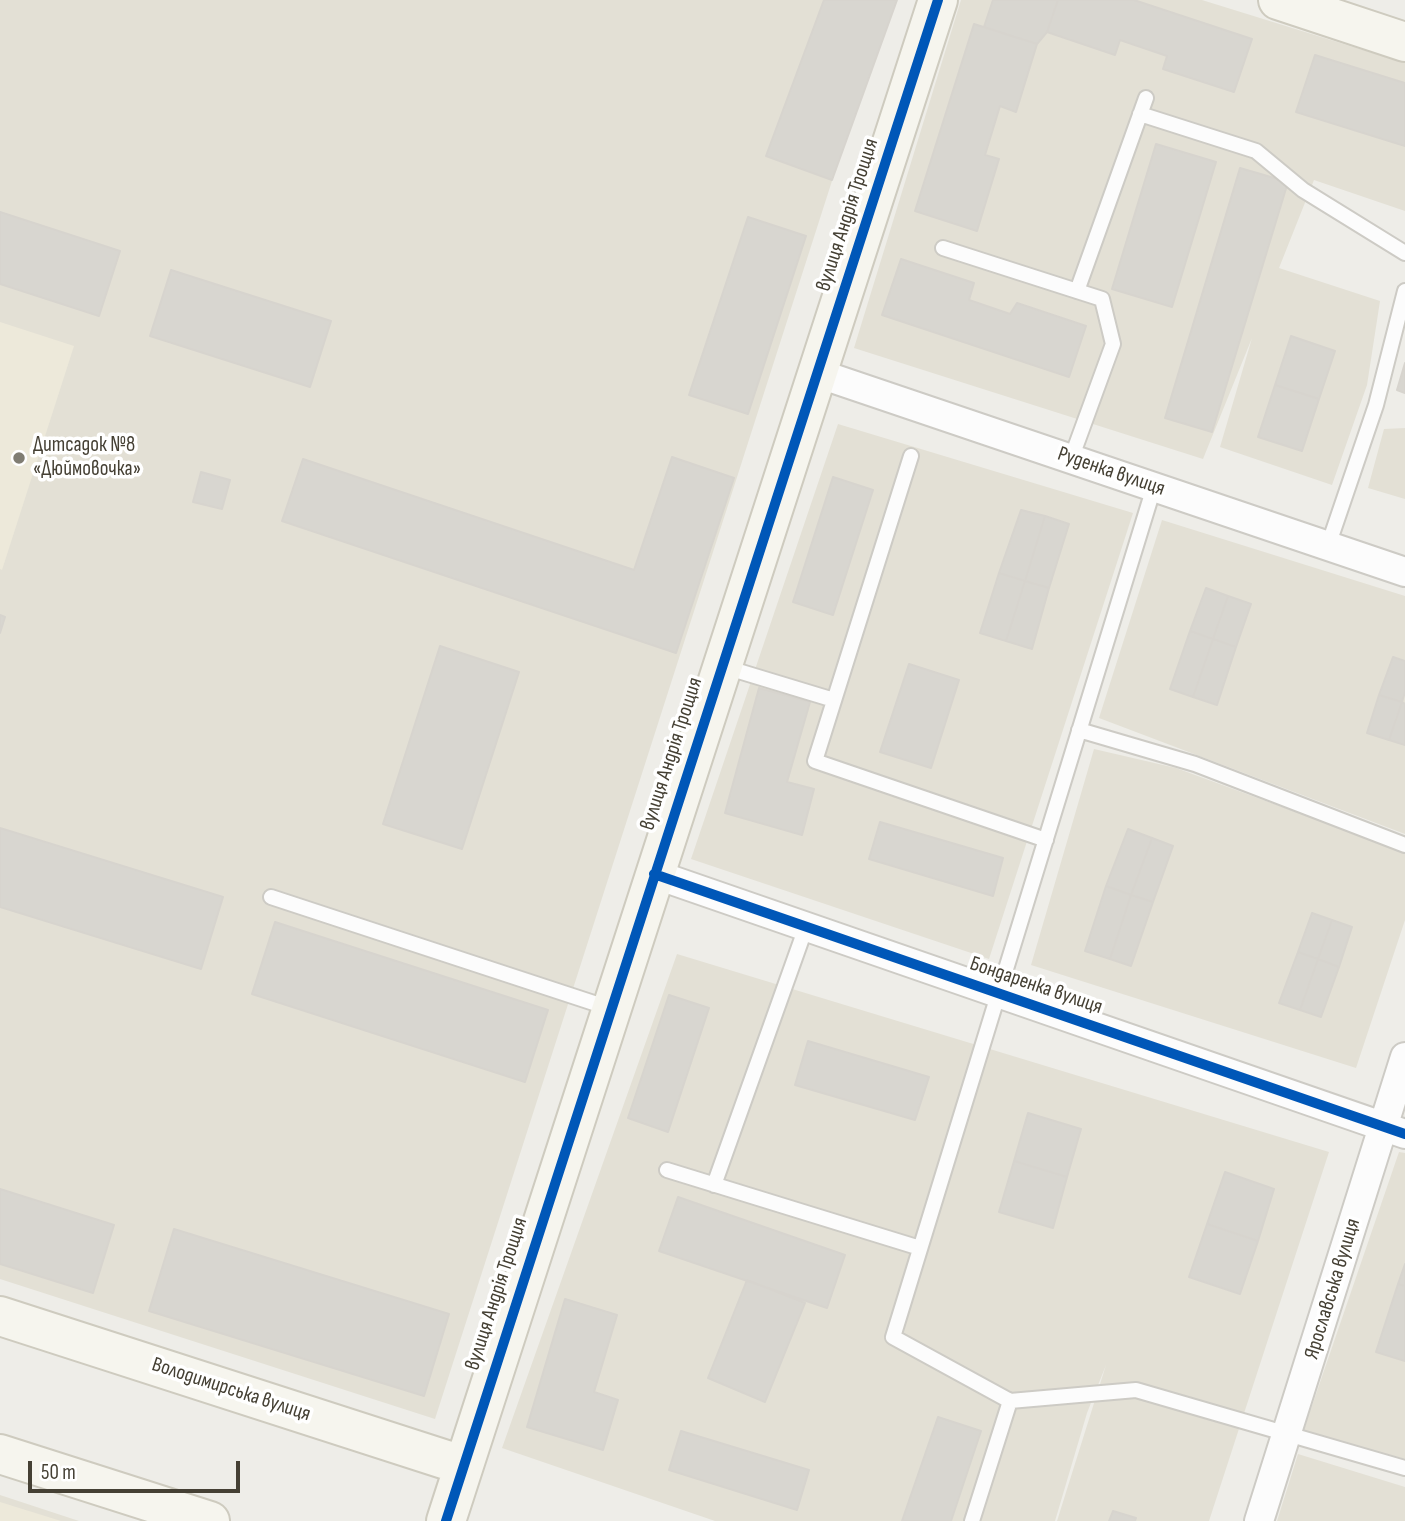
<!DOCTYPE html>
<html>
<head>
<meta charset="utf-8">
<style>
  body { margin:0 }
  #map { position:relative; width:1405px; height:1521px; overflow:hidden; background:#eeede8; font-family:"Sofia Sans Condensed",sans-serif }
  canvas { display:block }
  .scale { position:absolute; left:28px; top:1461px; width:212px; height:32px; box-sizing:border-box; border:4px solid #454034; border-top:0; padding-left:9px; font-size:21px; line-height:24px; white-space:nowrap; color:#454034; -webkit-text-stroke:5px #fff; paint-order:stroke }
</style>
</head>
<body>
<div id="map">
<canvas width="1405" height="1521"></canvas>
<div class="scale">50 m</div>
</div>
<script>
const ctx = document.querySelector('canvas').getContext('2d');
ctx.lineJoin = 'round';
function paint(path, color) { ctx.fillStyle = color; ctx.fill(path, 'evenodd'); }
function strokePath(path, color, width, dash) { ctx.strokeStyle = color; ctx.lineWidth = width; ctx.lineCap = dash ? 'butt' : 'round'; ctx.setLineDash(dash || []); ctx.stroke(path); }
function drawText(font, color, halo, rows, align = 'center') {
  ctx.font = font + ' "Sofia Sans Condensed",sans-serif'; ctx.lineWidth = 7; ctx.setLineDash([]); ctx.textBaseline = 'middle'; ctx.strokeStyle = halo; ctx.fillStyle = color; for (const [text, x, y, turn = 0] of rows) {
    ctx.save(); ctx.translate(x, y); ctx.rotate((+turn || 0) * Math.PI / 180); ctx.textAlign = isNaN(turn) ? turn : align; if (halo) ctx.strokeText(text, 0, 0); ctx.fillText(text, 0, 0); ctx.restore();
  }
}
const residential = new Path2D(`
  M0,0h890l-455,1419 -435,-140z
  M961,0h241l203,63v148l-91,-31 -35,88 101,33 -13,84 -35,100 -112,-38 32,-109 -49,121 -349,-111z
  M838,424l295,89 -144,446 -298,-100z
  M1405,428v71l-37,-11 16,-59z
  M1162,520l243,76v238l-306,-116z
  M1094,749l82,19 229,84v68l-49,148 -325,-103z
  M677,954l652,198 -120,369h-152l49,-156 -19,48 -32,108h-340l-213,-73z
  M1399,1152l6,1v306l-102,-27z
  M1298,1454l107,33v34h-128z
  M0,1495l79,26h-79z`);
const education = new Path2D(`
  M0,322l74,24 -72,224 -2,-1z
  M0,1502l61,19h-61z`);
const building = new Path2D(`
  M824,0h73l-65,180 -66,-24z
  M993,0h65l-11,32 -10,12 -53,-17z
  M1058,0h76l118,39 -18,53 -71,-23 4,-13 -47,-16 -5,15 -68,-23z
  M974,24l63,20 -21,68 -16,-6 -15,49 14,4 -22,72 -62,-20z
  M1315,55l90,28v63l-109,-34z
  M1156,144l60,18 -44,145 -60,-18z
  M1240,168l48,14 -76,250 -47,-14z
  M0,212l120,39 -21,65 -99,-32z
  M748,217l58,19 -58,178 -59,-19z
  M901,259l73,24 -5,17 41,14 7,-11 69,23 -17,51 -187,-62z
  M171,270l160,51 -21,66 -160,-51z
  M1291,336l44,15 -16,48 -44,-14z
  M1405,363v30l-8,-3z
  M1275,385l44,14 -17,52 -44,-14z
  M672,457l62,21 -58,175 -394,-132 21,-62 331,111z
  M201,472l29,8 -8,29 -29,-7z
  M833,477l40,13 -40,125 -40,-13z
  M1021,510l24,6 -20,65 -26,-8z
  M1045,516l24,8 -20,64 -24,-7z
  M999,573l26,8 -19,60 -26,-8z
  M1025,581l24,7 -17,61 -26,-8z
  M1206,588l22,8 -15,43 -23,-8z
  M1228,596l23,8 -15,43 -23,-8z
  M0,615l5,2 -5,16z
  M1190,631l23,8 -20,58 -23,-8z
  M1213,639l23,8 -19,58 -24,-8z
  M440,646l79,26 -57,177 -79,-25z
  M1393,657l12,4v31l-3,10 -23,-7z
  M909,664l50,16 -28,88 -51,-16z
  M759,688l51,14 -23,80 27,7 -12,46 -77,-22z
  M1379,695l23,7 -13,38 -22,-7z
  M1402,702l3,2v41l-16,-5z
  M880,822l123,36 -10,38 -124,-37z
  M0,828l223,69 -22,72 -201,-62z
  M1128,829l24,9 -21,57 -25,-9z
  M1152,838l21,8 -20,56 -22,-7z
  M1106,886l25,9 -21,64 -25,-8z
  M1131,895l22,7 -22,64 -21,-7z
  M1312,913l20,7 -14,39 -20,-7z
  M1332,920l20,7 -13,40 -21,-8z
  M275,922l273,88 -23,72 -273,-88z
  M1298,952l20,7 -18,51 -21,-7z
  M1318,959l21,8 -18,50 -21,-7z
  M669,995l40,13 -41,124 -40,-14z
  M808,1041l121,36 -14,43 -120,-35z
  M1028,1113l53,16 -14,48 -53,-16z
  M1014,1161l53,16 -14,51 -54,-16z
  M1225,1172l49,17 -16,52 -51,-17z
  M0,1189l114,36 -21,68 -93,-29z
  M678,1197l167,58 -18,53 -168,-57z
  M1207,1224l51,17 -18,53 -51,-17z
  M174,1229l275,85 -25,82 -275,-85z
  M1405,1264v22l-7,-2z
  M747,1280l58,23 -40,99 -57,-24z
  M1398,1284l7,2v75l-29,-9z
  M565,1299l52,16 -23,77 24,8 -15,50 -76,-23z
  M938,1417l43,14 -30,90h-49z
  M681,1431l128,39 -12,40 -128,-40z
  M1113,1511l23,7 -1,3h-26z`);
const lane = new Path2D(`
  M1140,114l116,37 47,39 102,63
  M943,248l159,51 11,45 -42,115
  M1077,291l69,-193
  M911,456l-96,305 231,79
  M1328,546l48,-141 29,-114
  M725,667l109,33
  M1079,730l116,34 210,81
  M271,897l338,111
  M667,1170l253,78
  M714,1185l92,-258
  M1010,1401l-117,-64 261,-850
  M972,1521l38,-120 126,-11 269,78`);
const street = new Path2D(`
  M817,373l588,199
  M654,874l751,260
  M1259,1521l146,-464`);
const secondary = new Path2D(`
  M1278,0l127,42
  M0,1316l462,149
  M0,1454l210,67
  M446,1521l492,-1521`);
const cycleway = new Path2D(`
  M654,874l751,260
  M446,1521l492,-1521`);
const markers = [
  [19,458,7,"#807d73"]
];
const streetNames = [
  ["вулиця Андрія Трощия",848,215,-72],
  ["Руденка вулиця",1111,472,19],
  ["вулиця Андрія Трощия",672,754,-72],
  ["Бондаренка вулиця",1036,986,19],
  ["Ярославська вулиця",1333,1289,-73],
  ["вулиця Андрія Трощия",497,1294,-72],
  ["Володимирська вулиця",231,1390,18]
];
const poiNames = [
  ["Дитсадок №8",33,446],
  ["«Дюймовочка»",33,470]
];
paint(residential, '#e3e0d5');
paint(education, '#ede9da');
paint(building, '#d8d6d0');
strokePath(building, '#d7d4ce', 2);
strokePath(lane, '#cdcbc5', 18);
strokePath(street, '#cdcbc5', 32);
strokePath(secondary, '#cecbbf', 42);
strokePath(lane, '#fcfcfc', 14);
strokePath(street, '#fcfcfc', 28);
strokePath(secondary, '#f6f5ee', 38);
strokePath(cycleway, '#0057b8', 10);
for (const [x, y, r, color] of markers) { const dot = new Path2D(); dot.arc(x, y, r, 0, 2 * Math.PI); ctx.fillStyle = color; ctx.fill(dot); strokePath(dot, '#fff', 2.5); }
drawText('21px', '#454034', '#fff', streetNames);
drawText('21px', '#454034', '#fff', poiNames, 'left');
</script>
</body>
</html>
